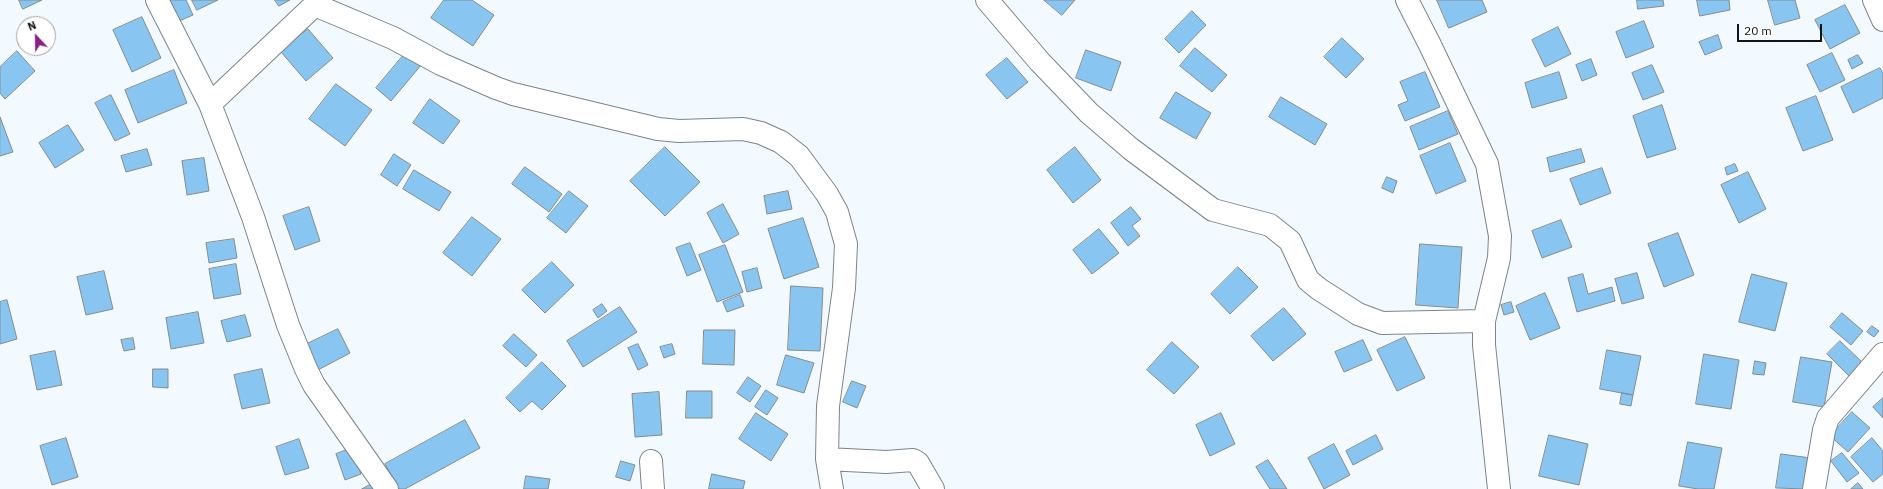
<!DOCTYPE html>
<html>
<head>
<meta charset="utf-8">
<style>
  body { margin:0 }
  #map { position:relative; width:1883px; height:489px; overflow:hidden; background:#f3faff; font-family:"IBM Plex Sans",sans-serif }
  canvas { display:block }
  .north { position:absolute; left:16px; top:16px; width:40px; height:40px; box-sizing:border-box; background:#fff; border:1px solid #a0a1a2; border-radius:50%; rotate:338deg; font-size:11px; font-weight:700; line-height:16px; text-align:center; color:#121416 }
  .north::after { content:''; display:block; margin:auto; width:14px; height:18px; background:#8a2086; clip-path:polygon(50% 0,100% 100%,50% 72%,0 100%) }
  .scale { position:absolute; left:1737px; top:24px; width:85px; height:18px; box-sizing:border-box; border:2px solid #121416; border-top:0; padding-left:5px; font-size:12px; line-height:14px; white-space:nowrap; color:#121416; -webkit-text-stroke:3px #fff; paint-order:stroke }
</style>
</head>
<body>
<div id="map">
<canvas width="1883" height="489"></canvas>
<div class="north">N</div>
<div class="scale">20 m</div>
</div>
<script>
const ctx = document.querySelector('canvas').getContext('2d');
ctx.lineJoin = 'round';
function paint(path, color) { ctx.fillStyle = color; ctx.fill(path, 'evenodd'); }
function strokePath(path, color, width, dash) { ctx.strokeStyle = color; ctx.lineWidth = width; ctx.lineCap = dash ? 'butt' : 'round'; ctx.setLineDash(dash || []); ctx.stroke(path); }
const building = new Path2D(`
  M19,0h23l-19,9z
  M172,0h14l7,15 -14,6 -9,-20z
  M192,0h26l-21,10z
  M275,0h15l-11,6z
  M444,0h28l22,15 -21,31 -42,-28z
  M1044,0h31l-13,15z
  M1437,0h45l5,12 -38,16z
  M1637,0h26l1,6 -26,3z
  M1697,0h32l1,10 -30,6z
  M1768,0h27l5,18 -25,7z
  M1845,5l15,28 -30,16 -15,-29z
  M1192,11l14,14 -27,28 -14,-14z
  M142,17l19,41 -29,14 -19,-42z
  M1644,21l10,26 -28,11 -10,-26z
  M1558,27l13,27 -26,13 -13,-27z
  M308,29l25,29 -27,23 -25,-29z
  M1718,35l4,13 -17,7 -6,-13z
  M1342,38l22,21 -18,19 -22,-21z
  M1195,48l32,27 -15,17 -32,-26z
  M1086,50l35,12 -10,29 -35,-13z
  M17,51l18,20 -30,28 -5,-6v-26z
  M407,51l15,13 -31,37 -15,-13z
  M1832,53l13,27 -25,12 -13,-27z
  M1858,55l5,8 -11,6 -4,-9z
  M1007,58l21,24 -21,17 -21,-24z
  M1591,59l6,16 -15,6 -6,-16z
  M1652,65l12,27 -21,8 -11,-27z
  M1880,68l3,5v25l-30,15 -12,-26z
  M174,70l13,33 -49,20 -13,-33z
  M1425,72l15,35 -35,14 -7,-16 10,-4 -8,-19z
  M1559,72l8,26 -35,10 -7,-25z
  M336,84l36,26 -27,36 -36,-27z
  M1176,92l35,21 -15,26 -36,-21z
  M111,95l19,39 -15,7 -20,-38z
  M1816,96l17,44 -30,11 -17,-43z
  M1281,97l46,27 -12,21 -46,-28z
  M430,99l30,22 -17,23 -30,-21z
  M1662,105l14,44 -29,9 -14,-42z
  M1448,111l10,23 -39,16 -9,-23z
  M0,117l13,35 -13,4z
  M68,125l16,25 -29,18 -16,-25z
  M1450,143l16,38 -30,13 -16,-38z
  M665,147l35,35 -35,34 -35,-35z
  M1075,147l26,33 -28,23 -26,-33z
  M147,149l5,16 -26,7 -5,-16z
  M1581,149l4,13 -35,10 -3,-14z
  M394,154l17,11 -14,21 -16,-11z
  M204,158l5,33 -22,4 -5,-34z
  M1735,164l3,7 -11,4 -2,-7z
  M525,167l37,27 -13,18 -37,-28z
  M1602,168l9,25 -31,12 -10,-26z
  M414,170l37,22 -12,19 -36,-22z
  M1748,172l18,37 -27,14 -18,-38z
  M1387,177l10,4 -4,12 -11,-5z
  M569,191l19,15 -22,27 -19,-15z
  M788,191l4,18 -25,5 -3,-18z
  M723,204l16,30 -16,9 -16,-30z
  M309,207l11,34 -25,9 -12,-34z
  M1131,207l10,12 -9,7 8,10 -12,10 -17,-23z
  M472,217l29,22 -29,37 -29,-23z
  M803,218l16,49 -35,12 -16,-50z
  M1561,220l11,27 -30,11 -10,-27z
  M1099,229l20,24 -27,21 -19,-24z
  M1678,233l16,42 -30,12 -16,-43z
  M234,239l3,19 -28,5 -3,-20z
  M690,243l11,27 -14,6 -11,-28z
  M1420,244l42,3 -4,61 -42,-3z
  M725,245l18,47 -26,10 -18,-47z
  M552,262l22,23 -29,28 -23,-23z
  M236,264l5,30 -27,5 -5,-30z
  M1238,267l20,20 -28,27 -19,-20z
  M757,268l5,20 -15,4 -5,-20z
  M104,271l9,38 -27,6 -9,-38z
  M1637,273l7,25 -22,6 -7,-25z
  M1583,274l5,20 24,-7 3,14 -38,11 -9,-34z
  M1752,274l35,9 -12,48 -36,-9z
  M791,286l32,2 -3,63 -32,-1z
  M1545,293l15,35 -30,12 -14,-34z
  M740,295l4,11 -17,6 -4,-10z
  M7,300l10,39 -17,5v-42z
  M1511,302l3,10 -10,3 -3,-10z
  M602,304l5,7 -9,7 -5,-8z
  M620,307l17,25 -54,35 -16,-26z
  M1284,308l22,26 -33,27 -22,-25z
  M198,312l6,31 -33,6 -5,-31z
  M1842,313l21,18 -12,14 -21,-18z
  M245,315l6,21 -24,6 -6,-21z
  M1872,326l7,5 -5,6 -7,-5z
  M338,329l12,24 -32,17 -13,-25z
  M704,330h31l-1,35 -31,-1z
  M514,334l23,21 -11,12 -23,-21z
  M1405,337l20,41 -28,13 -20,-41z
  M133,338l2,11 -11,2 -3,-11z
  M1363,340l9,20 -28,12 -9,-20z
  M1840,341l24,23 -13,14 -24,-24z
  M1172,342l27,25 -25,27 -27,-24z
  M638,344l10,21 -10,5 -10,-22z
  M672,344l3,10 -11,4 -4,-11z
  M1607,350l34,6 -8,39 -33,-6z
  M55,351l7,34 -25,5 -7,-34z
  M1704,354l35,6 -8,49 -35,-5z
  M786,355l28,8 -10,30 -27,-8z
  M1801,357l31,5 -8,45 -31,-5z
  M1755,361l11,2 -2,12 -11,-1z
  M542,362l24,24 -24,24 -10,-9 -12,11 -14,-14z
  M153,369h15v19l-15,-1z
  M262,369l8,34 -28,6 -8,-34z
  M748,377l13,9 -11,16 -13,-9z
  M852,381l14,5 -9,22 -14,-6z
  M766,390l12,8 -11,17 -12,-8z
  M687,391h25v27h-26z
  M659,392l3,43 -27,2 -3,-43z
  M1622,393l11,2 -2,11 -11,-2z
  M1883,398v20l-10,-11z
  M1852,412l18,16 -22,24 -18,-16z
  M756,413l32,21 -17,27 -32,-22z
  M1221,413l14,31 -25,12 -14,-31z
  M465,420l15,28 -75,41h-6l-14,-25z
  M1376,435l7,14 -30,16 -7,-14z
  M1549,435l39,9 -9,41 -40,-9z
  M66,438l12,39 -26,8 -12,-39z
  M1872,438l11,13v23l-10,8 -22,-25z
  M299,439l10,29 -24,7 -9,-28z
  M1688,442l34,6 -8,41h-16l-19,-3z
  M1334,444l16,31 -26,14 -16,-31z
  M352,448l9,26 -16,6 -9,-26z
  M1842,453l17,20 -12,9 -16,-21z
  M1781,454l30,4 -4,31 -31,-1z
  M1268,460l19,29h-17l-14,-22z
  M621,461l14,4 -5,16 -14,-4z
  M712,474l33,7 -2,8h-34z
  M526,476l24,3 -2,10h-24z
  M377,481l4,8h-19z
  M1858,483l5,6h-12z`);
const minor = new Path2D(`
  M157,0l53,104 43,113 35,108 18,44 8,16 73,104
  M987,0l53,62 49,51 42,36 82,61 57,15 20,16 18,39 11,9 39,25 24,9 102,-2
  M1407,0l22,43 58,121 13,72 -1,22 -15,63v24l15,144
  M1874,0l9,20
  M315,5l78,33 48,26 55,24 17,6 145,35 21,2 64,-2 18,4 20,9 18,14 28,38 10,18 9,32 -2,44 -16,118 -1,53 5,30
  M210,104l110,-104
  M827,459l59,3 27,-2 5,3 15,26
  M651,461l2,28
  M1814,489l10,-59 4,-12 55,-64`);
paint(building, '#88c5f0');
strokePath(building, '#858c90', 1);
strokePath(minor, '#7d8488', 24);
strokePath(minor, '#fff', 22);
</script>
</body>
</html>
